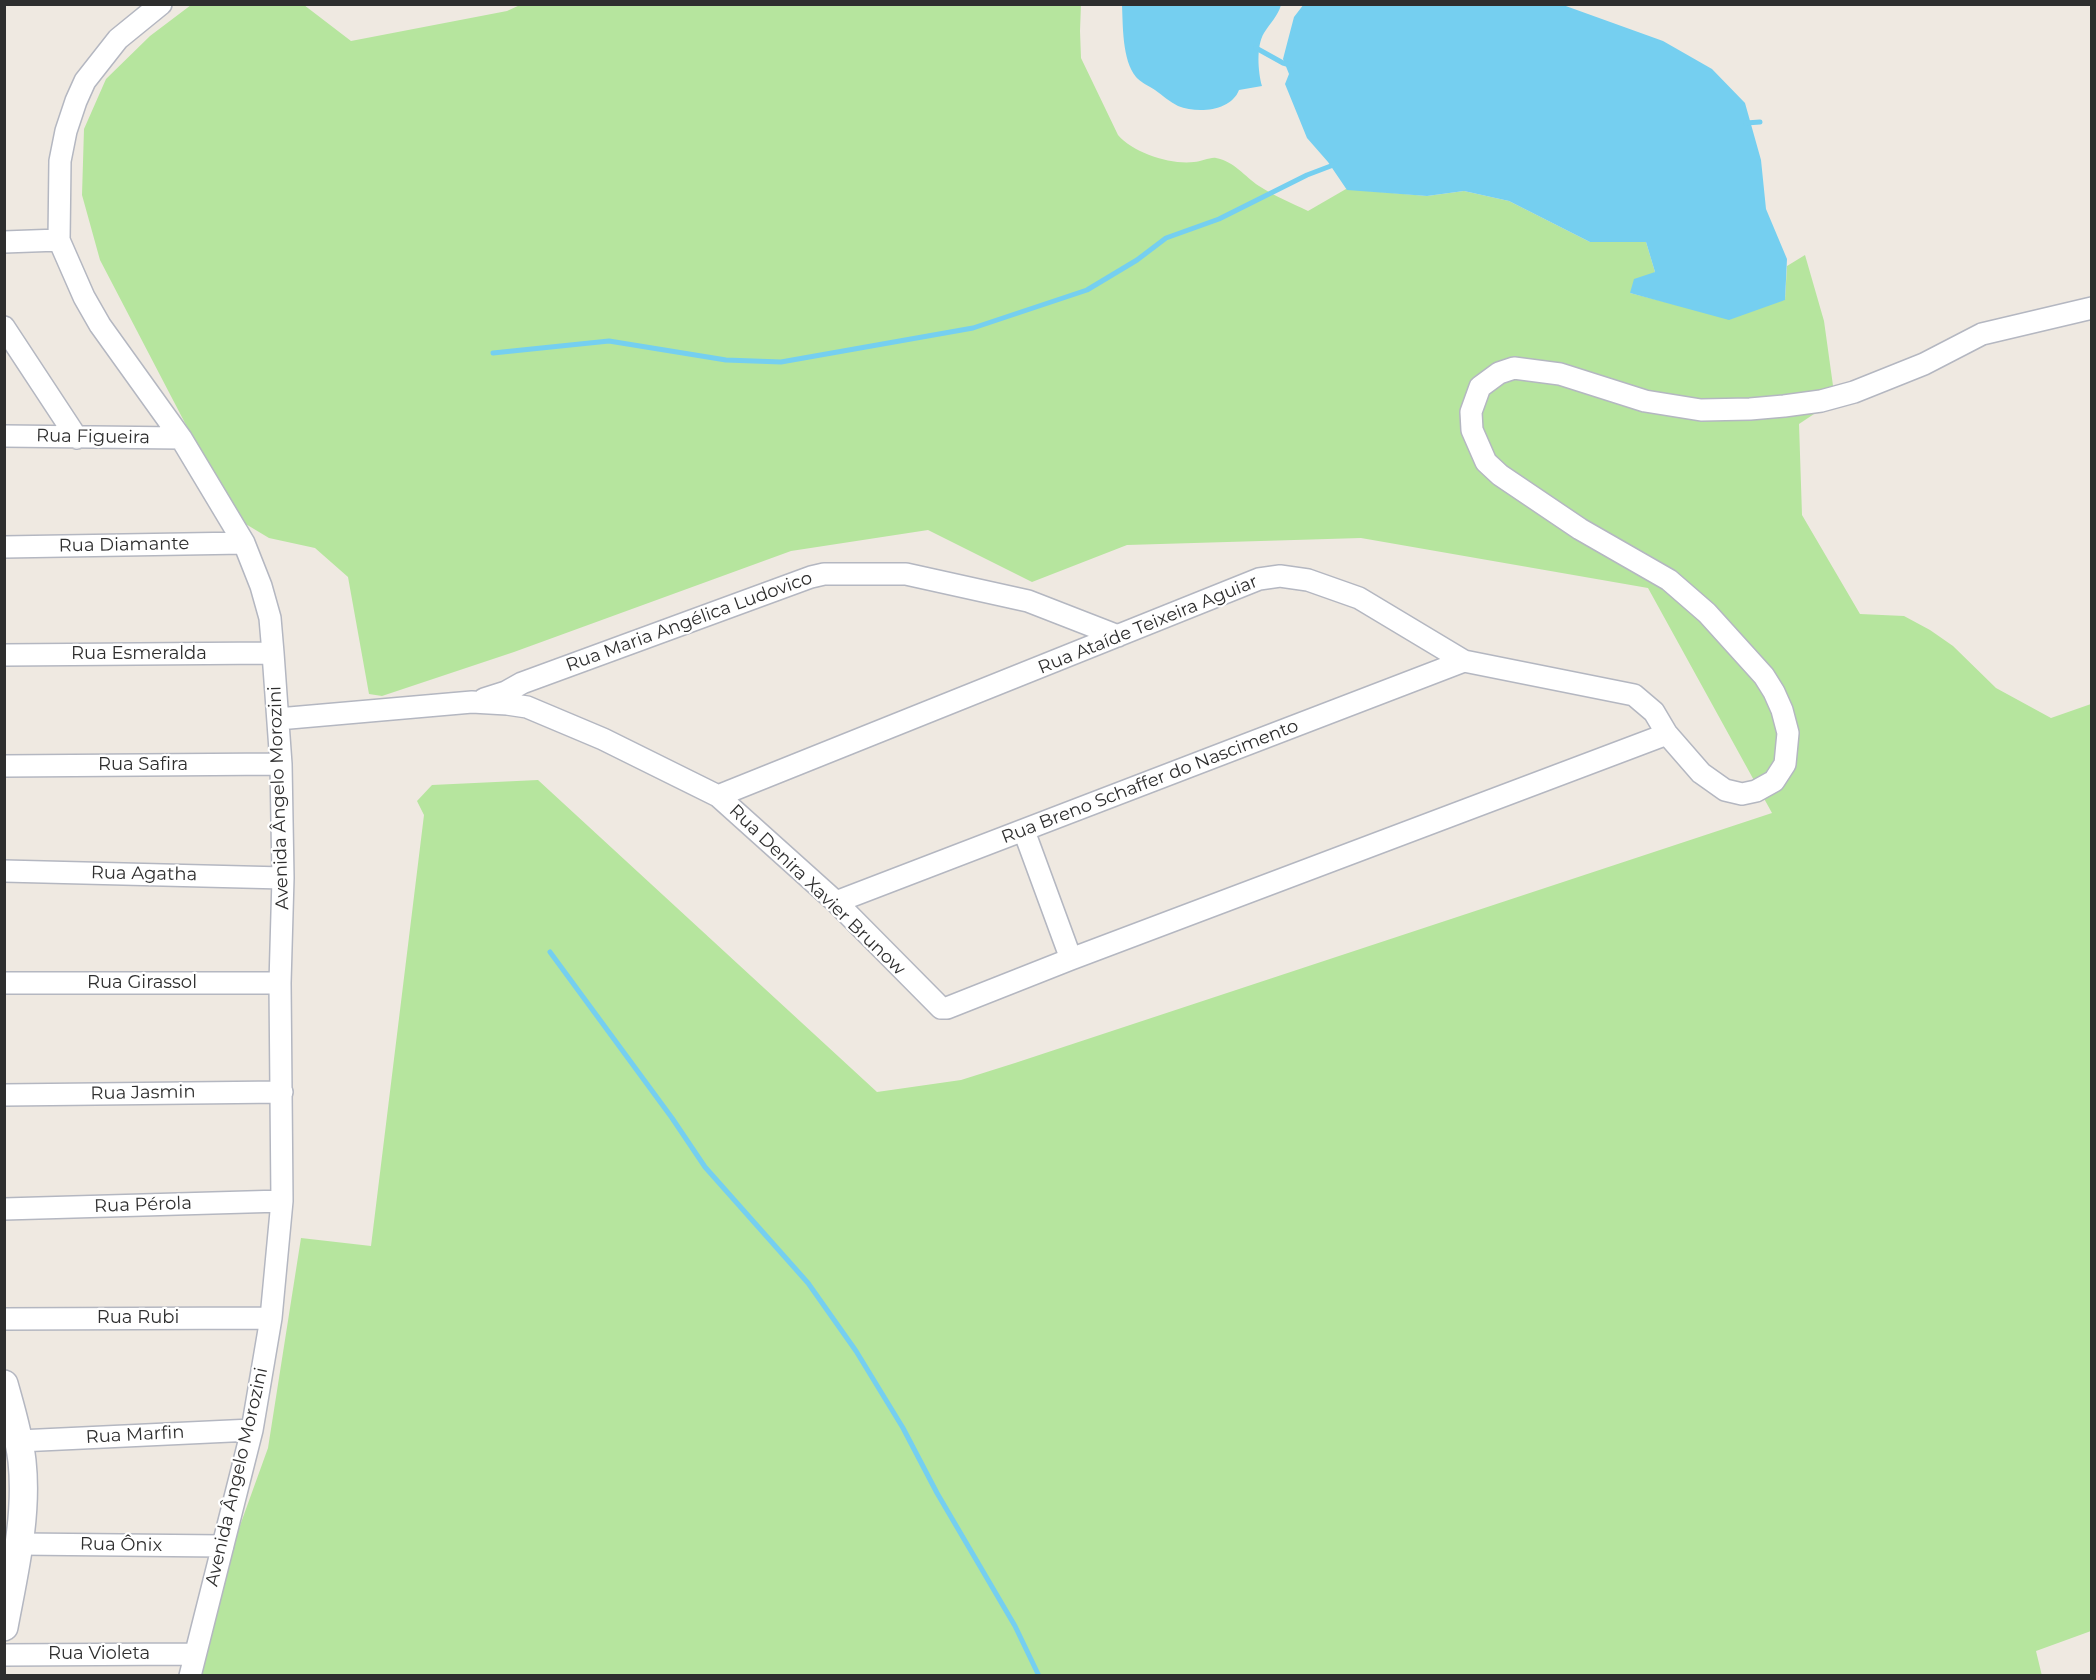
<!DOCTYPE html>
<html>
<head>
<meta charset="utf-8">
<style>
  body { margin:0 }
  #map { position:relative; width:2096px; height:1680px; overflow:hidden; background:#efe9e1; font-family:Montserrat,sans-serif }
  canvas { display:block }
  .frame { position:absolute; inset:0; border:6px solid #2e2e2e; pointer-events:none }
</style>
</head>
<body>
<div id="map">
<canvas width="2096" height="1680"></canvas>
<div class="frame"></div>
</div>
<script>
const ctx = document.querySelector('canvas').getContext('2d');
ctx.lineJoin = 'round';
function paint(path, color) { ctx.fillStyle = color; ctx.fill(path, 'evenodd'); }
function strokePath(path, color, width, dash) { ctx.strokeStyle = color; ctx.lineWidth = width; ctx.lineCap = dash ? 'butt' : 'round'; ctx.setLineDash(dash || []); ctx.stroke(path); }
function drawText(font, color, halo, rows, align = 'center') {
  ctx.font = font + ' Montserrat,sans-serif'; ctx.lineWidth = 4.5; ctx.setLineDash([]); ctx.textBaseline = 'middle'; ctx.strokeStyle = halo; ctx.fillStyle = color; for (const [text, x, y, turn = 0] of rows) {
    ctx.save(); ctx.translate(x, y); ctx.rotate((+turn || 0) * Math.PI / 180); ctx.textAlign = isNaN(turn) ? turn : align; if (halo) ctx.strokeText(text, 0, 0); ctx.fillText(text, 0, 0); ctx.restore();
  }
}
const green = new Path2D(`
  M298,4l6,1 47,36 156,-30 13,-6 561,-1 -1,27 1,27 37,77c15,18 53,30 76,27 7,0 16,-5 22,-4 18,3 29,19 43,28 15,10 33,17 49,25l38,-22 81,7 37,-5 45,10 81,41h56l9,30 -25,21 51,13 104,-6 2,-34 18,-11 19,66 11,79 -36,24 3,91 58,99 44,2 26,14 23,16 43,42 55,30 40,-14v927l-55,20 6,25 -1848,-1 5,-36 69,-191 33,-210 70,8 53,-431 -7,-14 15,-16 106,-5 339,312 84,-12 54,-17 757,-250 -124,-225 -287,-50 -234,7 -95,37 -104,-52 -137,21 -277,101 -132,44 -13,-2 -21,-117 -33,-29 -46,-10 -35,-21 -134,-257 -18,-65 2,-66 22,-50 44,-43 41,-31z`);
const water = new Path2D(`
  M1304,4l259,1 100,36 49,28 33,34 16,57 5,49 21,50 -2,41 -56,20 -99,-27 4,-14 21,-7 -9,-30h-56l-81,-41 -45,-10 -37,5 -80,-6 -19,-28 -21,-24 -22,-54 4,-10 -6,-15 6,-23 5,-19z
  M1122,5h159c-3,11 -11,18 -17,28 -8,13 -6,39 -2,53l-23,4c-8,21 -41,24 -61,16 -8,-4 -16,-11 -23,-16 -6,-4 -15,-8 -19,-13 -14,-17 -13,-52 -14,-72z`);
const stream = new Path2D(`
  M1256,48l27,15 7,2
  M1746,123l14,-1
  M493,353l116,-12 117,19 55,2 192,-34 114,-38 50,-30 29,-22 53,-19 88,-44 29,-11
  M550,952l122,166 33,49 103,116 48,68 47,77 34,65 78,133 24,50`);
const minor = new Path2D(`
  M161,4l-43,35 -33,42 -9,20 -10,30 -6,30 -1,79 25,57 16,28 81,113 63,105 17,43 9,32 3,35 8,111 2,114 -3,105 2,218 -11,117 -19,112 -62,246
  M4,242l55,-2
  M4,327l73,111
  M4,436l177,2
  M4,547l240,-4
  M4,655l269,-2
  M484,699l22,-7 16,-9 289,-106 13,-3h82l122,27 90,35
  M278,719l194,-17 35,2 20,3 76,32 115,57 118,106 105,106h6l124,-49 596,-225
  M4,766l277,-2
  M718,796l541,-217 21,-3 28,4 51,18 105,63 170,34 20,17 13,22 34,39 24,17 17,4 14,-3 18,-10 11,-17 3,-31 -6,-23 -8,-18 -10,-16 -57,-63 -38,-33 -89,-51 -80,-54 -14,-13 -14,-32 -1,-18 9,-25 19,-14 15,-5 46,6 85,27 56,9 49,-1 34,-3 37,-5 33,-9 70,-28 58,-30 110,-26
  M1024,831l47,128
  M4,871l279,7
  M836,902l628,-241
  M4,983h276
  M4,1095l278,-3
  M4,1209l278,-8
  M4,1319l267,-1
  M19,1441l233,-11
  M19,1544l204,2
  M4,1655l190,-1`);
const tertiary = new Path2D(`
  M4,1384c7,25 15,51 18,77 6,55 -8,112 -18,166`);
const streetNames = [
  ["Rua Figueira",93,437,1],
  ["Rua Diamante",124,545,-1],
  ["Rua Maria Angélica Ludovico",689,622,-20],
  ["Rua Ataíde Teixeira Aguiar",1148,625,-22],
  ["Rua Esmeralda",139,654],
  ["Rua Safira",143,765],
  ["Rua Breno Schaffer do Nascimento",1150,782,-21],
  ["Avenida Ângelo Morozini",279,798,-92],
  ["Rua Agatha",144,874,1],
  ["Rua Denira Xavier Brunow",817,890,44],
  ["Rua Girassol",142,983],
  ["Rua Jasmin",143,1093,-1],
  ["Rua Pérola",143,1205,-2],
  ["Rua Rubi",138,1318],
  ["Rua Marfin",135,1435,-3],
  ["Avenida Ângelo Morozini",237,1477,-77],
  ["Rua Ônix",121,1545,1],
  ["Rua Violeta",99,1654]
];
paint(green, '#b6e59e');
paint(water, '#75cff0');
strokePath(stream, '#75cff0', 5);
strokePath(minor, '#b4b7c1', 24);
strokePath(tertiary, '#b4b7c1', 30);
strokePath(minor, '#fff', 21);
strokePath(tertiary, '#fff', 27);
drawText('18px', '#2e2e2e', '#fff', streetNames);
</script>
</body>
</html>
